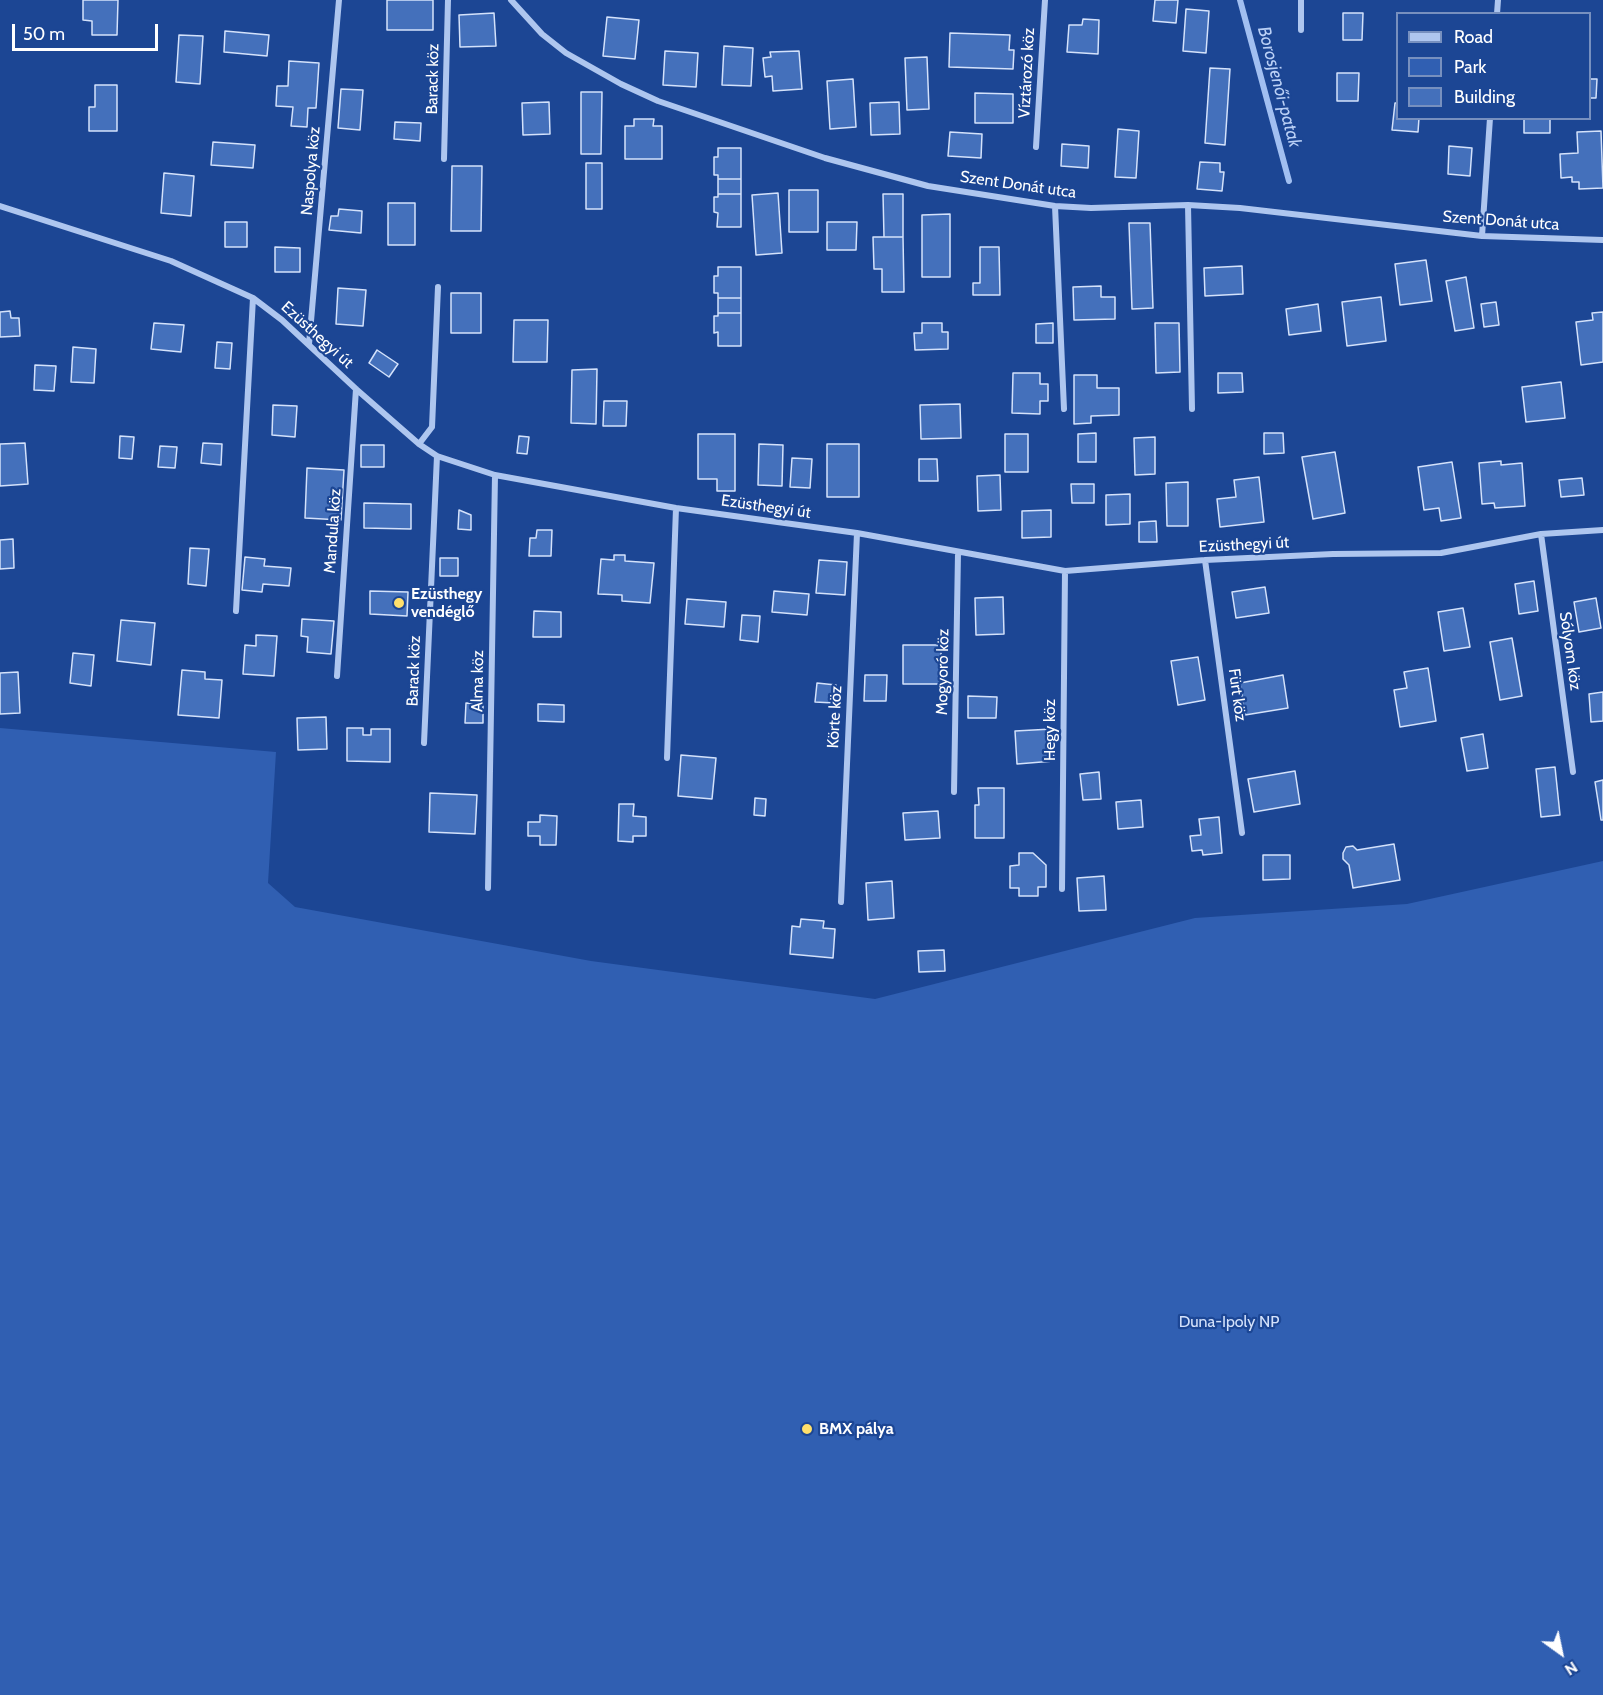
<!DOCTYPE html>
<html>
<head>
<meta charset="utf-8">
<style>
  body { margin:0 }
  #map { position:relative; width:1603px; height:1695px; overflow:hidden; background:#1c4694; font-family:Cabin,sans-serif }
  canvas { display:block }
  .legend { position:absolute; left:1396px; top:12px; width:195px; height:108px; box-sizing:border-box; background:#1c4694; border:2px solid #7790bf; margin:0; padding:8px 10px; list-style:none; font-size:18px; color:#fff }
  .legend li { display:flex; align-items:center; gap:12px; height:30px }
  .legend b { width:30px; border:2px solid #7790bf }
  .north { position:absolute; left:1531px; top:1623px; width:60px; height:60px; -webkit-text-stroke:4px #1c4694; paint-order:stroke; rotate:147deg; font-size:16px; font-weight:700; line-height:24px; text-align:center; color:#fff }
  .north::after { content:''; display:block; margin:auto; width:21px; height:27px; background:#fff; clip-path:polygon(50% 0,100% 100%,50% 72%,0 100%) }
  .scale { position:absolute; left:12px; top:24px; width:146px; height:27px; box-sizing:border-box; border:3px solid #fff; border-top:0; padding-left:8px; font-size:18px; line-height:21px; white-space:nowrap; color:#fff; -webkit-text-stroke:4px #1c4694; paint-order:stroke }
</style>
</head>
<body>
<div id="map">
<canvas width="1603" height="1695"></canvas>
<ul class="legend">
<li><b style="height:8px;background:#aec6ef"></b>Road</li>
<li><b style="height:16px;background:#305fb2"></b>Park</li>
<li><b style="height:16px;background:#4470bb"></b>Building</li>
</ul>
<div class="north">N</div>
<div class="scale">50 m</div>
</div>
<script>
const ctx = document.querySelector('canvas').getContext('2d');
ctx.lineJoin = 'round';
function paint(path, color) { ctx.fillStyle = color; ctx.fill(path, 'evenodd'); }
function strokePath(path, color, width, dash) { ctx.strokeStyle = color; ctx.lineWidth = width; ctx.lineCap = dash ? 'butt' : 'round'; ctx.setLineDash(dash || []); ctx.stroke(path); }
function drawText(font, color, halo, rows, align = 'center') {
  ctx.font = font + ' Cabin,sans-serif'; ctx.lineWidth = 4.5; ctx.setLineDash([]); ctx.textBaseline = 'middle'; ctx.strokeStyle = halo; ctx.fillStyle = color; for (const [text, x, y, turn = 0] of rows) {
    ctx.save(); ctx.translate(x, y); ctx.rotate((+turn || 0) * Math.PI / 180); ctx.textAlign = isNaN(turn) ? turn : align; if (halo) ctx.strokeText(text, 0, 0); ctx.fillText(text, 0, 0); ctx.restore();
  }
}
const green = new Path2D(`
  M0,728l276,24 -8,131 27,24 296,54 284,38 320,-81 212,-14 196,-43v834h-1603z`);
const stream = new Path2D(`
  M1240,0l49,181`);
const building = new Path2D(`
  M83,0h35l-1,35h-25v-14l-9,-1z
  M387,0h46v30h-46z
  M1155,0h23l-2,23 -23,-2z
  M1186,9l23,2 -3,42 -23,-2z
  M494,13l2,33 -36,1 -1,-32z
  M1343,13h20l-1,27h-19z
  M607,17l32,3 -4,39 -32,-3z
  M1083,19l16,1 -1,34 -31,-2 2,-27h13z
  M225,31l44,4 -2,21 -43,-4z
  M950,33l60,2 -1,15h5l-1,19 -64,-2z
  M179,35l24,1 -3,48 -24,-2z
  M724,46l29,2 -2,38 -29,-1z
  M665,51l33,2 -2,34 -33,-2z
  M799,51l3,38 -29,2 -1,-15 -7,1 -2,-19 8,-1 -1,-5z
  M927,57l2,52 -22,1 -2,-52z
  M289,61l30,2 -3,45h-8l-1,19 -16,-1 2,-19 -17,-1 1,-20h11z
  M1210,68l20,1 -5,76 -20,-2z
  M1337,73h22l-1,28h-21z
  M853,79l3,48 -26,2 -3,-48z
  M1590,79h7l-1,19h-6z
  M95,85h22v46h-28v-24h6z
  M341,89l22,1 -3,40 -22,-2z
  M581,92h21l-1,62h-20z
  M975,93l38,1v29h-38z
  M549,102l1,32 -27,1 -1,-32z
  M899,102l1,32 -29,1 -1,-32z
  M1395,103h3v15h21l-1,14 -26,-2z
  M1524,118h26v15h-26z
  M634,119h20l-1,7h9v33h-37v-33h9z
  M395,122l26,1 -1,18 -26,-2z
  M1118,129l21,2 -3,47 -21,-1z
  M1601,131l2,57 -24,1v-7h-7v-5l-11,1 -1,-24 18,-1 -1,-21z
  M950,132l32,2 -1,24 -33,-2z
  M213,142l42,3 -2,23 -42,-3z
  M1062,144l27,2 -1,22 -27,-2z
  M1449,146l23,2 -2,28 -22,-2z
  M718,148h23v31h-23v-4h-4v-18h4z
  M1200,162l20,1v9h4l-2,19 -25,-2z
  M586,163h16v46h-16z
  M452,166h30l-1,65h-30z
  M164,173l30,3 -3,40 -30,-3z
  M718,179h23v15h-23z
  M789,190h29v42h-29z
  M778,193l4,60 -26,2 -4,-60z
  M718,194h23v33h-24l1,-14 -4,-1v-15h4z
  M883,194h20v43h-19z
  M388,203h27v42h-27z
  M339,209l23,2 -1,22 -32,-3 2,-14h7z
  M950,214v63h-28v-62z
  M225,222h22v25h-22z
  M827,222h30l-1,28h-29z
  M1129,223h21l3,85 -21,1z
  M873,237h30l1,55h-22v-23h-8z
  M275,247l25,1v24h-25z
  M980,247h19l1,48h-27v-12h7z
  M1426,260l6,41 -32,4 -5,-41z
  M1242,266l1,28 -38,2 -1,-28z
  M718,267h23v31h-23v-5h-4v-17h4z
  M1466,277l8,51 -19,3 -9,-50z
  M1101,286v11h14v22l-41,1 -1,-33z
  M338,288l28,2 -3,36 -27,-2z
  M451,293h30v40h-30z
  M1381,297l5,44 -39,5 -5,-44z
  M718,298h23v15h-23z
  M1496,302l3,23 -15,2 -3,-23z
  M1318,304l3,27 -32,4 -3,-26z
  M10,311l1,7h8l1,18 -20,1v-25z
  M1603,312v50l-22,3 -5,-43 17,-2 -1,-7z
  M718,313h23v33h-23v-14l-4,1v-17h4z
  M514,320h34l-1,42h-34z
  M154,323l30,2 -3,27 -30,-3z
  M922,323h20v9h6v17l-33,1 -1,-17h8z
  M1053,323v20h-17v-19z
  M1155,323h24l1,49 -24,1z
  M217,342l15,1 -2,26 -15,-1z
  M73,347l23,2 -2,34 -23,-1z
  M377,350l21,14 -9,13 -20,-14z
  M35,365l21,1 -2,25 -20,-1z
  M597,369l-1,55 -25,-1 1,-53z
  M1013,373h27v11h8v17h-8v13l-28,-1z
  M1218,373h24l1,19 -25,1z
  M1074,375h23v13h22v27l-28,1v7l-17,1z
  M1561,382l4,36 -39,4 -4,-35z
  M604,401h23l-1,25h-23z
  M960,404l1,34 -40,1 -1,-34z
  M273,405l24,1 -2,31 -23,-2z
  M1096,433v29h-18v-28z
  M1264,433h19l1,20 -20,1z
  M698,434h37v57h-18v-12h-19z
  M1005,434h23v38h-23z
  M120,436l14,1 -2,22 -13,-1z
  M519,436l10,1 -2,17 -10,-1z
  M1155,437v37l-20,1 -1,-37z
  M25,443l3,41 -28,2v-42z
  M203,443l19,1 -1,21 -20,-2z
  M759,444l24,1 -1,41 -24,-1z
  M827,444h32v53h-32z
  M361,445h23v22h-23z
  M160,446l17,1 -2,21 -17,-1z
  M1335,452l10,61 -32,6 -11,-62z
  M792,458l20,1 -2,29 -20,-1z
  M919,459h18l1,22h-19z
  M1501,461v4l21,-2 3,43 -30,2 -1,-5 -12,1 -3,-41z
  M1452,462l9,56 -20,3 -2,-13 -15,2 -6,-43z
  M307,468l37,2 -3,50 -36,-2z
  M1000,475l1,35 -23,1 -1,-35z
  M1259,477l5,45 -44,5 -3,-28 19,-2 -2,-17z
  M1582,478l2,17 -23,2 -2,-17z
  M1188,482v44h-21l-1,-43z
  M1071,484h23v19h-22z
  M1130,494v30l-24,1v-30z
  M364,503l47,1v25l-47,-1z
  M459,510l12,5v15l-13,-1z
  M1051,510v27l-29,1v-27z
  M1156,521l1,21h-18v-20z
  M537,530h15l-1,26h-22l1,-18h6z
  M13,539l1,29 -14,1v-29z
  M190,548l19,1 -3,37 -18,-2z
  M614,555h11v6l29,2 -4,40 -28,-2v-6l-24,-1 3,-35 13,1z
  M245,557l20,2 -1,7 27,2 -2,18 -26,-2 -1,8 -20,-2z
  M440,558h18v18h-18z
  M819,560l28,2 -2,33 -29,-2z
  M1534,581l4,30 -19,3 -4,-30z
  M1265,587l4,26 -33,5 -4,-26z
  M370,591l38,1 -1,24 -37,-2z
  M774,591l35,3 -2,21 -35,-3z
  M1003,597l1,37 -28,1 -1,-37z
  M1596,598l5,30 -22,4 -5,-30z
  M687,599l39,3 -2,25 -39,-3z
  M1463,608l7,39 -26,4 -6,-39z
  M534,611l27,1v25h-28z
  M742,615l18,1 -2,26 -18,-2z
  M302,619l32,2 -3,33 -24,-2 1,-15 -7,-1z
  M121,620l34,3 -4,42 -34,-4z
  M256,635l21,1 -3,40 -31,-2 2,-29 11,1z
  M1512,638l10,58 -22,4 -10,-58z
  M903,645h38v39h-38z
  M73,653l21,2 -3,31 -21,-3z
  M1198,657l7,43 -27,5 -7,-44z
  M1428,668l8,53 -36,6 -6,-37 13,-2 -3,-16z
  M182,670l23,2v7l17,1 -3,38 -41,-3z
  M18,672l2,41 -20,1v-41z
  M865,675h22l-1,26h-22z
  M1283,675l5,33 -43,7 -5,-32z
  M817,683l19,2 -2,18 -19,-1z
  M1603,692v29l-12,1 -2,-28z
  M968,696l29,1 -1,21h-28z
  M466,703l17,1v19h-18z
  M538,704l26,1v17l-26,-1z
  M326,717l1,32 -29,1 -1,-32z
  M347,728h16v7h8v-6h19v33l-43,-1z
  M1052,729l2,32 -37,3 -2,-33z
  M1483,734l5,34 -21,3 -6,-33z
  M681,755l35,3 -4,41 -34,-3z
  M1555,767l5,48 -19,2 -5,-48z
  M1295,771l5,33 -46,8 -6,-33z
  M1099,772l2,27 -18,1 -3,-26z
  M1603,780v40h-2l-6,-38z
  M978,788h26v50h-29v-33h4z
  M430,793l47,2 -2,39 -46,-2z
  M755,798l11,1 -1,17 -11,-1z
  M1141,800l2,27 -25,2 -2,-27z
  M619,804h15l-1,12 13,1v19h-13v6l-15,-1z
  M938,811l2,27 -35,2 -2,-27z
  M540,815l17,1 -1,29h-16v-9h-12v-14h12z
  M1219,817l3,36 -19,2 -1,-5 -10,1 -2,-15 11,-1 -2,-16z
  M1394,844l6,36 -47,8 -4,-23 -6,-6v-6l3,-6 7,-1 4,4z
  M1019,853h14l13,12v22h-8v9h-19v-8h-9v-22l9,-1z
  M1263,855h27v24l-27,1z
  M1104,876l2,34 -27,1 -2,-33z
  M892,881l2,37 -26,2 -2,-37z
  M801,919l23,2 -1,7 12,1 -2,29 -43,-4 2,-28 8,1z
  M944,950l1,21 -26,1 -1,-21z`);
const street = new Path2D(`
  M511,0l31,34 24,19 55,31 37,17 167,57 103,28 127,20 36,2 97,-3 52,3 242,28 121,4
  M1301,0v30
  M1497,14l1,-14
  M1036,147l9,-147
  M444,159l4,-159
  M1188,205l4,204
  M0,206l171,55 82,37 29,22 74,69 63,55 18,12 58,19 181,33 181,25 208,38 140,-11 128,-6 108,-1 100,-19 62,-4
  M1055,206l9,203
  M1482,236l8,-118
  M309,344l30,-344
  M419,444l13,-17 6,-140
  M1541,534l32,238
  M1205,560l37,273
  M236,611l17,-313
  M337,676l19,-287
  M424,743l13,-287
  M667,758l9,-250
  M954,792l4,-239
  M488,888l7,-413
  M1062,889l3,-318
  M841,902l16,-369`);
const markers = [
  [399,603,6,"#ffe06c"],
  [807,1429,6,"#ffe06c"]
];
const streetNames = [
  ["Víztározó köz",1027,73,-87],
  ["Barack köz",433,79,-89],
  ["Naspolya köz",311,171,-85],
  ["Szent Donát utca",1018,185,8],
  ["Szent Donát utca",1501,221,4],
  ["Ezüsthegyi út",317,335,42],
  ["Ezüsthegyi út",766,507,8],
  ["Mandula köz",333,531,-86],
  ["Ezüsthegyi út",1244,545,-3],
  ["Sólyom köz",1570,651,82],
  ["Barack köz",414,671,-88],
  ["Mogyoró köz",943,672,-89],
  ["Alma köz",478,681,-89],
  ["Fürt köz",1237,695,82],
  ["Körte köz",835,717,-87],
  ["Hegy köz",1050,730,-90]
];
const poiNames = [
  ["Ezüsthegy",411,594],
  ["vendéglő",411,612],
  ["BMX pálya",819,1429]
];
const parkNames = [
  ["Duna-Ipoly NP",1229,1322]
];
const waterNames = [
  ["Borosjenői-patak",1279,87,75]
];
paint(green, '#305fb2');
strokePath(stream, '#a1bff1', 6);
paint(building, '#4470bb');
strokePath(building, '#d4e2fb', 1.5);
strokePath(street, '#aec6ef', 6);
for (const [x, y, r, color] of markers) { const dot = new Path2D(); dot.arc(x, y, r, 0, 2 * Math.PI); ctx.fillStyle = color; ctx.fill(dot); strokePath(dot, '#1c4694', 2); }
drawText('16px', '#fff', '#1c4694', streetNames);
drawText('bold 16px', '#fff', '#1c4694', poiNames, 'left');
drawText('16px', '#d4e2fb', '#1c4694', parkNames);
drawText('italic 18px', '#bad0f6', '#1c4694', waterNames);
</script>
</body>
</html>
